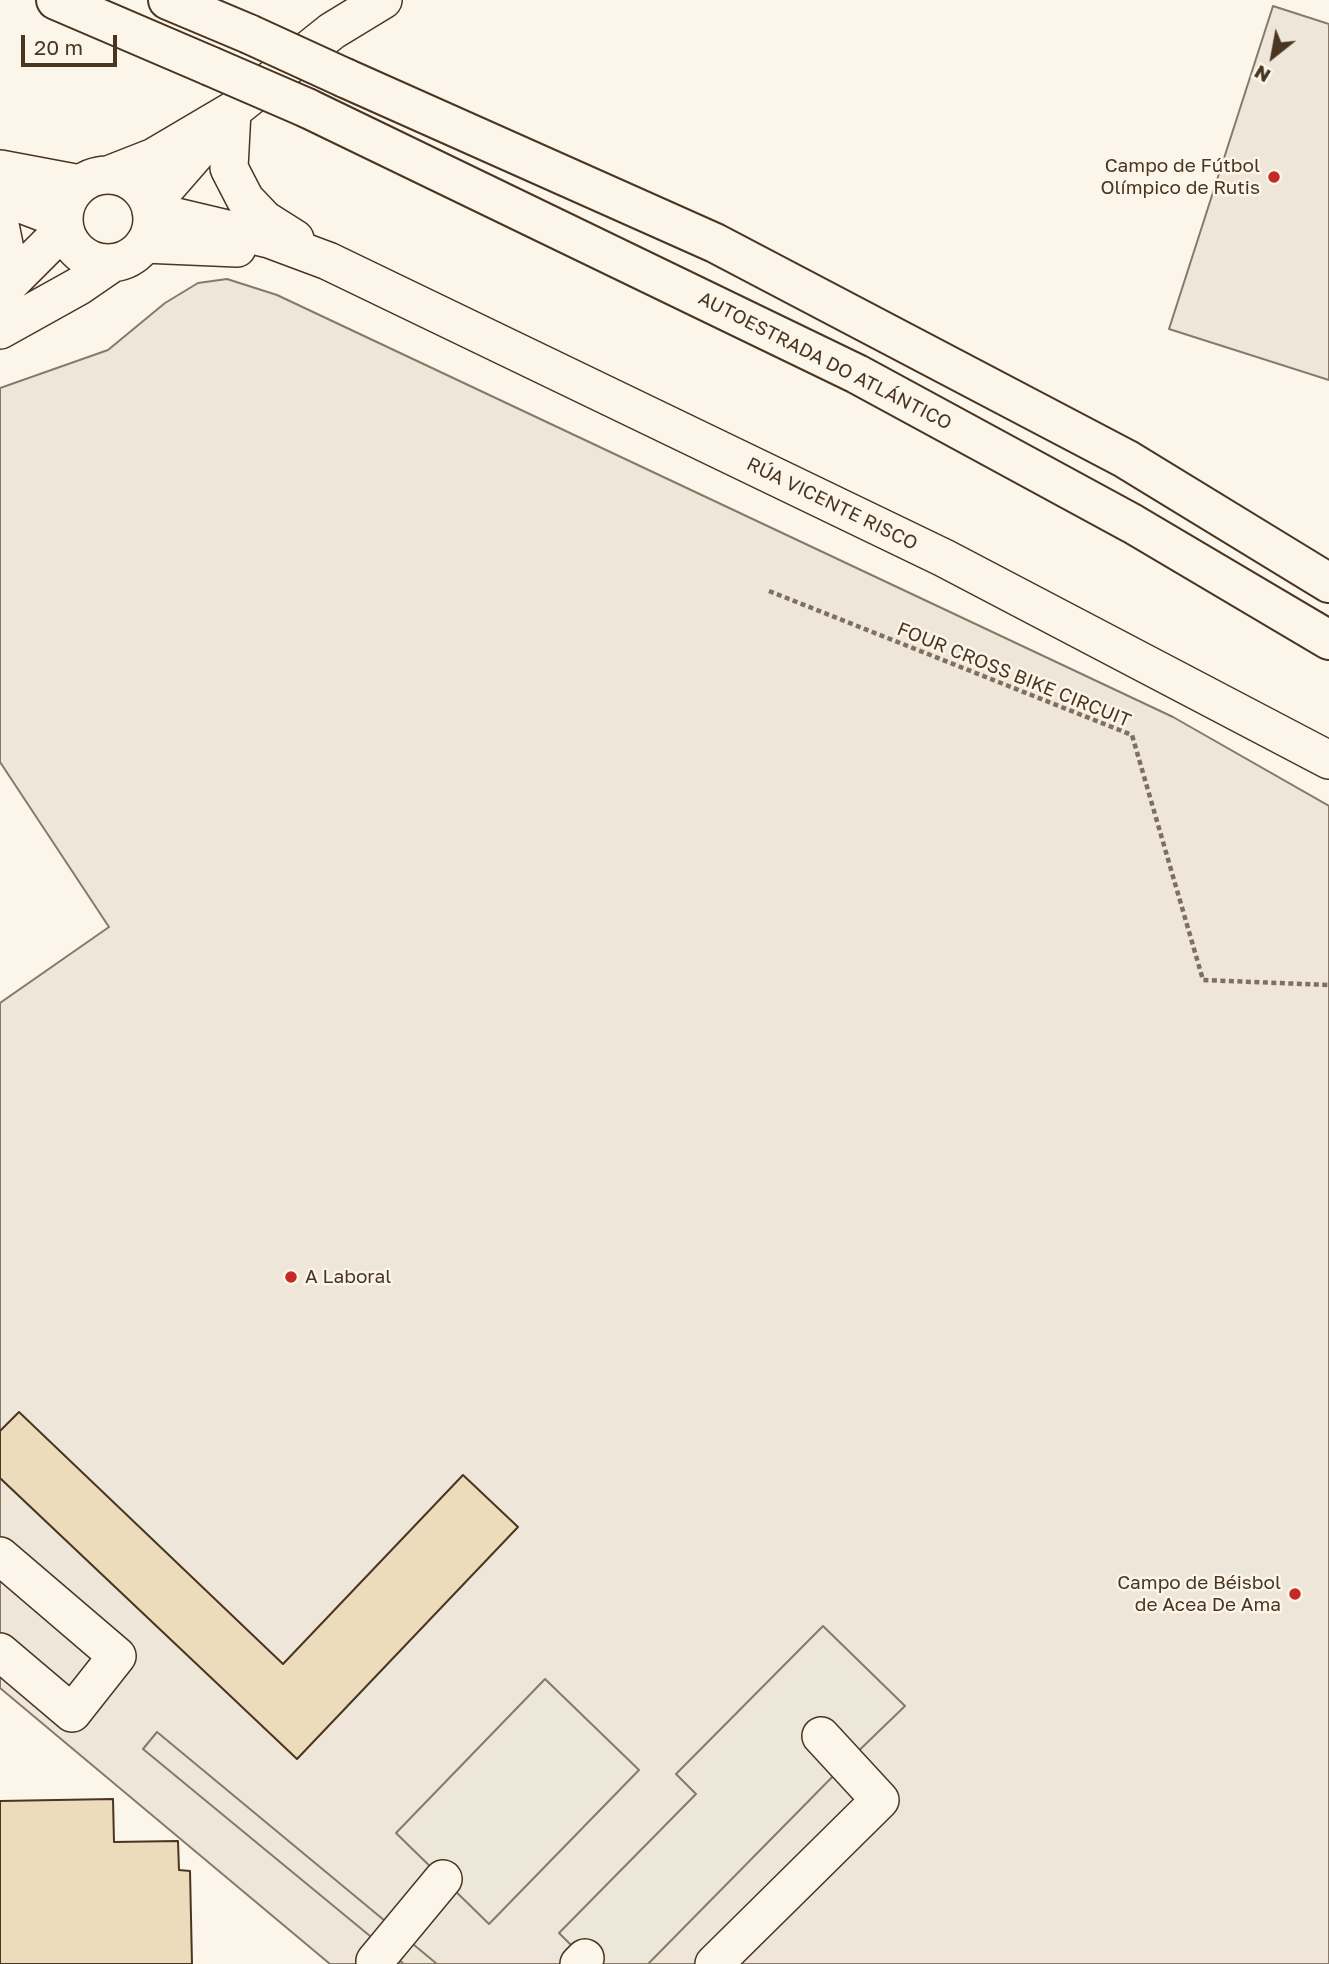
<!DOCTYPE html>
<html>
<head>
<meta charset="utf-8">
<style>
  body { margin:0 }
  #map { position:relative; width:1329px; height:1964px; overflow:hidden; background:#fbf6e9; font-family:"Golos Text",sans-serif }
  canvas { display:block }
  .north { position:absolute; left:1238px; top:21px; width:70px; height:70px; -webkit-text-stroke:5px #fbf6e9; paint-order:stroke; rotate:211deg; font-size:19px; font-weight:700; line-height:28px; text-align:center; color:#4a3520 }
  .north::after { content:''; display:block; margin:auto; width:24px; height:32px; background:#4a3520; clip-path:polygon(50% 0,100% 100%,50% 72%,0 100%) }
  .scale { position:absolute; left:21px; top:35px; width:96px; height:32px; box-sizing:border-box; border:4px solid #4a3520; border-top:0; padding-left:9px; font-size:21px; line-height:24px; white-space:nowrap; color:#4a3520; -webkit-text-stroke:5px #fbf6e9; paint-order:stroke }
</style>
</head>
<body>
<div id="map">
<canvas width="1329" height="1964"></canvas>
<div class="north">N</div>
<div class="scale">20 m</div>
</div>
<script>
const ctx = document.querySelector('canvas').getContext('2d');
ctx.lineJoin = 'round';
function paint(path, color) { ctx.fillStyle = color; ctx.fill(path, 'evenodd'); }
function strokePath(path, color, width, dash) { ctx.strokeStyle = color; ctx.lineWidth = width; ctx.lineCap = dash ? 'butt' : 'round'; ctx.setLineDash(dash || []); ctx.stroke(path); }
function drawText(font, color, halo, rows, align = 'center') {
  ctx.font = font + ' "Golos Text",sans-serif'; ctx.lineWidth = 5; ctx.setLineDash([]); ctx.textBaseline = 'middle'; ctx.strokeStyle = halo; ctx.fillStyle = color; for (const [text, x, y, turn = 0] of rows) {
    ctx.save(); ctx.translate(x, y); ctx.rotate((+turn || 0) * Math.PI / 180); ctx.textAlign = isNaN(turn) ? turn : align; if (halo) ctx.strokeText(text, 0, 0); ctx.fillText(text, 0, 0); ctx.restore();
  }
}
const green = new Path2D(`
  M1273,6l56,18v356l-160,-51z
  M227,279l50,16 896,422 156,89v1158h-999l-330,-276v-685l109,-76 -109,-165v-374l108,-38 57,-47 33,-20z`);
const parking = new Path2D(`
  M823,1626l82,80 -59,57 -198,201h-58l-31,-31 137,-139 -20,-20z
  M545,1679l94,91 -150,154 -93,-91z
  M157,1732l280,232h-33l-261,-215z`);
const building = new Path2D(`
  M19,1412l264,252 180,-189 55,52 -221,232 -297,-281v-47z
  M113,1799l1,43 64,-1 1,29 11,1 2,93h-192v-163z`);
const path = new Path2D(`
  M769,591l363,144 71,245 126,5`);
const minor = new Path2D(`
  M232,111l-3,57 16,31 20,21 30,19
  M0,169l80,15
  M64 219a44 44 0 1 1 88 0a44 44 0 1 1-88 0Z
  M108,175l46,-18 78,-46 100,-80 51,-31
  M0,196l63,24
  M150,206l61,-70
  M151,211l118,28 59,22 616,297 385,202
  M0,225l7,34 -7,24
  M144,244l93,4
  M0,293l64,-64
  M0,330l79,-44 32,-22
  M0,1556l117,100 -45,57 -72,-61
  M375,1961l68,-82
  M579,1964l6,-6
  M714,1964l166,-164 -59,-64`);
const highway = new Path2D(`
  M56,0l154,66
  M168,0l81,34
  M345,78l370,165 411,216 203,124
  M307,108l550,266 276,150 196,116`);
const highwayBridge = new Path2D(`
  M249,34l96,44
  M210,66l97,42`);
const markers = [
  [1274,177,7,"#c62828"],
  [291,1277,7,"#c62828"],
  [1295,1594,7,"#c62828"]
];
const poiNames = [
  ["Campo de Fútbol",1260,166],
  ["Olímpico de Rutis",1260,188],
  ["A Laboral",305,1277,"left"],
  ["Campo de Béisbol",1281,1583],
  ["de Acea De Ama",1281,1605]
];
const streetNames = [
  ["AUTOESTRADA DO ATLÁNTICO",825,361,27],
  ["RÚA VICENTE RISCO",832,504,26],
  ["FOUR CROSS BIKE CIRCUIT",1014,675,22]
];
paint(green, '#ede6d9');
strokePath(green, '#887966', 2);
paint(parking, '#ede7d9');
strokePath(parking, '#887966', 2);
paint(building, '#ecdcbc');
strokePath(building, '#4a3520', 2);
strokePath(minor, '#4a3520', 40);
strokePath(highway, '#4a3520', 42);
strokePath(path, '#7f6f5c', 4.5, [5, 3.5]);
strokePath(minor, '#fbf6e9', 37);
strokePath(highway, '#fbf6e9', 38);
strokePath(highwayBridge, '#4a3520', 42, []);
strokePath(highwayBridge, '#fbf6e9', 38);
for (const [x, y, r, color] of markers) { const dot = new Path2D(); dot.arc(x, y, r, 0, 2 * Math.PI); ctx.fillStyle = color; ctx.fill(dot); strokePath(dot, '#fbf6e9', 2.5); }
drawText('19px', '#4a3520', '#fbf6e9', poiNames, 'right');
drawText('19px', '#4a3520', '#fbf6e9', streetNames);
</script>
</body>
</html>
